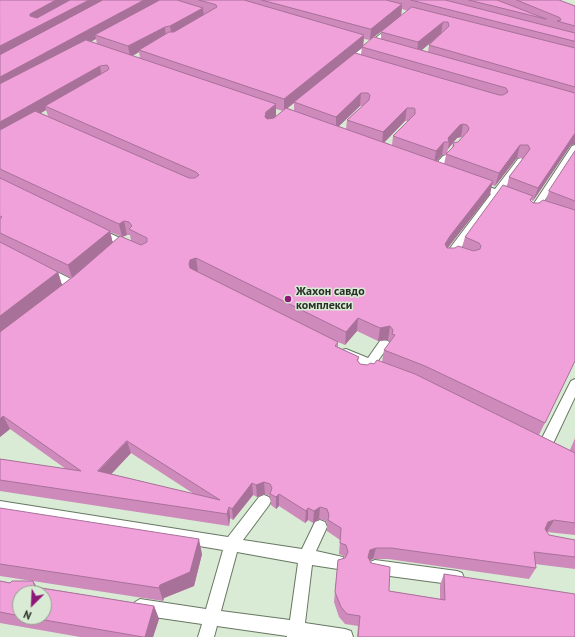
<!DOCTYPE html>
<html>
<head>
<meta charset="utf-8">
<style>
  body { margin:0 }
  #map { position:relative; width:575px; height:637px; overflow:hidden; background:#d9ebd4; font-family:"PT Sans",sans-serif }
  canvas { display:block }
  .north { position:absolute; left:12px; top:585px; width:40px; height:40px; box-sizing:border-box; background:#d9ebd4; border:1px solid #92a08e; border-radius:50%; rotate:204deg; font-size:11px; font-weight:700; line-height:16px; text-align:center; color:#282f26 }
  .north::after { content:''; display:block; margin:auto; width:14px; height:18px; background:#8e1878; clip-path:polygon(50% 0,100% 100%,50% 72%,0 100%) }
</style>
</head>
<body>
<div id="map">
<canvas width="575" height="637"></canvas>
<div class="north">N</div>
</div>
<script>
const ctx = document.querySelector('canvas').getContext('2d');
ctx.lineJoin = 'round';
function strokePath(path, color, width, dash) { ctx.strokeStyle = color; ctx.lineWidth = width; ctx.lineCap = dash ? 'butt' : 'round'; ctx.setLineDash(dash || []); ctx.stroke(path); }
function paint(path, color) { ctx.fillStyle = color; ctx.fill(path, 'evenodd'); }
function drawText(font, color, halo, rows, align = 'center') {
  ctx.font = font + ' "PT Sans",sans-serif'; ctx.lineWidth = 3; ctx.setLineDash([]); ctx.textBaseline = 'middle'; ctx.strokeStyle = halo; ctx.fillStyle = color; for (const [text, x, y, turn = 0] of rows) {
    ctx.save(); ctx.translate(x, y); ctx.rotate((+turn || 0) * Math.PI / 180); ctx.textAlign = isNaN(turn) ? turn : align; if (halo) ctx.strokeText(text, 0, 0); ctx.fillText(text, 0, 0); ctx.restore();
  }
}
const service = new Path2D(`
  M390,27l5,1 -44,37h-6v-4z
  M575,145v9l-40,61h-6l-2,-2 2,-2 43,-65z
  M446,155l4,3 -1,2 -10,11h-6l-1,-2 1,-2 10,-11z
  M521,158l4,3 -23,31 13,6 -2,2 -3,1 -11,-4 -47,63h-8l-1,-2 1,-2 47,-62 -16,-6 -2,-2 2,-2h6l14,5 23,-30z
  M98,228l35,16 1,2 -5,3 -4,-1 -30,-15 -2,-2 2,-2z
  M47,267l30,15 1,3 -1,3h-8l-26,-15 -1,-2 1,-2z
  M384,340l4,1 2,3 -13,18 9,4 2,3 -2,3 -4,2 -10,-4 -6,4 -4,-2 -2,-3 2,-4 -20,-9 -2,-3 2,-3 4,-1 22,9 12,-17z
  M575,379v18l-25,53 -5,2 -5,-2 -1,-4 1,-4 31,-61z
  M264,495l5,2 2,4 -2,4 -26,35 59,9 13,-27 5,-2 5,2 2,5 -11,24 27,6 2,5 -2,5 -5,2 -26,-4 -7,58 40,6 6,2 2,6h-66v-1l-70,-10 -3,11h-16l4,-13 -62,-9 -5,-3 -3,-5 3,-5 5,-3 66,10 17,-59 -223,-37v-12l228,36 31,-40zM237,552l61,11 -8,57 -69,-9z
  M375,560l82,11 5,2 2,5 -2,5 -5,2 -82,-11 -5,-2 -2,-5 2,-5z`);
const wall = new Path2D(`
  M0,0h559l16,6v138l-4,1 -38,56 -2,-1v1l2,2h6l7,-3 3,-9 26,-40v210l-36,74 31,15 5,-12v97l-28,-3 2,3 26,5v29l-40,-5 1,4 -7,11 -141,-20h-15l-3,1 19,31 51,8v-14l4,-11 131,63h-218l1,-11 -13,-2 -6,-7 -5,-15 4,-42 7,-2 -1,-2 -5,-2 1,-14 -13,-9v-7l-1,-3 -7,-2 -6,4 -5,-3 -3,3 -26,-17 -3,3 -5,-4 -1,-9 -5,-2 -8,3 -4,-2 -20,25 -3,-2 -1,8 -229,-35v-32l66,10 -56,-40 -10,8zM402,9l6,2 -27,21v7l-19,8 -1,7 -6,-1 8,-6 1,-8 6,1 31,-24zM441,34l-12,11 -1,7 -6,-2zM96,39l1,5 -6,-3zM139,52l1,6 -7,-2zM294,103v8l-7,-3zM360,106h2l-15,14 -1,9 -7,-3zM276,109l7,2 -9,7zM46,110l2,6 -7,-3zM405,121h4l-16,15 -1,9 -8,-3zM461,137h1l-4,5 -5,1 -1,5 -5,6 1,-5 9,-11zM442,155h4l-2,9 -7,-3zM517,158h7l-15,19 -2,9 -42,51 -3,10 -7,1h-8l43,-54 2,-9 3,1zM110,232l10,4 -7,7zM127,235h3l1,6 -9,-4zM43,264l28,14 -9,7 -4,-13zM357,331l21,10 10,-1 2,2 -6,8 -2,12 -15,3 -7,-1 -2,-2 1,-5 -21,-10v-5l7,3zM131,453l63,41 -83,-20z
  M0,508l202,46 -8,32 -30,12 -1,3 -163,-25z
  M0,581l154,25 5,13 -6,18h-73l-80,-14zM20,593l24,24h-24z`);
const shadedWall = new Path2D(`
  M56,0h23l-46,26 -3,-10v-2z
  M89,0h23l-112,60v-14z
  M144,0h22l-71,35 1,4 -96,52v-14z
  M402,4l-1,12 -31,24 1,-11z
  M203,8l1,10 -32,20 -2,-12z
  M443,22l-2,12 -24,20 1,-12z
  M165,27l1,11 -27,12v2l-9,5 -2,-11z
  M364,35l-1,12 -68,55h-1v1l-10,8v-12z
  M100,66l2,12 -57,28 1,4 -46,27v-15z
  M361,93l-1,13 -24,23v-12z
  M276,104v13l-10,8 -1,-8 1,-5z
  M407,108l-2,13 -23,24 1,-13z
  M463,124l-2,13 -4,1 -9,11 1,-7 -1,-4 12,-13z
  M575,133v11l-4,1 -38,56 5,-13z
  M444,142l-2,13 -8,9 2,-13z
  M520,145l-3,13 -22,28 4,-13z
  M493,181l-3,13 -43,55 -2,-5 5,-8z
  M124,221l3,14 -5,2 -3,-13z
  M110,231l3,13 -41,34 -4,-13z
  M196,258l2,14 -7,5 -2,-13 1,-4z
  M58,272l4,13 -62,49v-18z
  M358,318l-1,13 -12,14 1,-13z
  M390,326l-2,14 -10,1 2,-13z
  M3,416l7,13 -10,8v-18z
  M127,441l4,12 -28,30 -5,-12z
  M264,482l1,12 -8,3 -1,-12z
  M252,483l1,12 -20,25 -1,-11z
  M279,494v12l-3,3v-12z
  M229,507l1,11 -1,8 -2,-12z
  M320,507l-1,12 -6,4 1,-12z
  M308,508v12l-3,3 1,-12z
  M554,520l-7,12 -6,2 7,-12z
  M199,539l3,15 -8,32 -30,12 -1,3 -4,-13 1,-3z
  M376,548l-3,11 -5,2v-4l2,-7z
  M33,581l8,12 -6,-6z
  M154,606l5,13 -6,18h-8z`);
const building = new Path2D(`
  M0,0h56l-26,14v2l7,2 33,-18h19l-89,46z
  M103,0h41l-144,77v-22z
  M160,0h17l26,8 -33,18 -5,1 -37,19 -33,-11z
  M199,0h45l120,35 -80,64 -145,-49 30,-18h5l43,-25 -1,-2z
  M262,0h124l16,4 -31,25z
  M411,0h34l130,33v8z
  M469,0h28l49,19z
  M517,0h42l16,6v20l-18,-5 4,-1 -1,-2z
  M412,7l163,41v39l-146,-42 20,-19 -1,-4h-5l-25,20 -37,-10z
  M374,37l201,56v40l-37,55 -29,-11 21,-28 -2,-4h-8l-21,28 -53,-19 8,-8 -1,-3 5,-1 10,-11 1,-3 -2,-3 -4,-1 -3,1 -12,13 1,4h-5l-8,9 -43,-15 22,-22v-5l-1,-1h-7l-24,24 -36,-12 22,-20 1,-5 -2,-2h-7l-25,24 -42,-15 61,-49 144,42h4l5,-3 -2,-4 -144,-41z
  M86,40l190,64 -10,8 -1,5 2,2 7,-1 12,-10 207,73 -43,55 -5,8 2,4h8l3,-2 16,5 6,-2 1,-3 -2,-3 -14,-6 38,-52 30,11 -3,4 3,3h6l4,-3 32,10v151l-30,62 -120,-57 -41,-16 11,-15 -3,-1 1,-4 -3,-4 -10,2 -22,-10 -12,14 -150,-74 -6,2 -1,4 1,4 148,74 -3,4 24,11 -2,3 3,4 7,1 4,-2 3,1 3,-4 38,14 160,79v70l-21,-3 -6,2 -3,7 4,6 26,5v17l-41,-5 2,16 -145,-20h-15l-6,2 -2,7 3,6 19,4 -1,24 56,9 -1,-26 131,20v43h-217l2,-21 -13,-2 -6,-7 -6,-15 3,-32 7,-2 3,-6 -2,-7 -6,-2 1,-15 -13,-8 1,-5 -2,-6 -7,-2 -6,4 -6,-3 -2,3 -27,-17 -3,3 -6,-3 2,-6 -2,-4 -6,-2 -8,3 -4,-2 -20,26 -3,-2 -2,7 -227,-34v-21l81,12 -78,-55 -3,3v-87l74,-56 46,-40 21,9 6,-3v-4l-18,-9 3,-3 -3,-4 -5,-1 -5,3 -119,-55v-39l35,-19 154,67h6l4,-3 -3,-3 -151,-66 63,-36 1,-2 -2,-3 -7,1 -100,56v-38zM127,441l93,59 -122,-29z
  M575,151v50l-26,-10z
  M0,178l110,53 -42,34 -68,-32v-14l2,-2 -2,-1z
  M0,242l58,30 -58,44z
  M0,508l199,31 -9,33 -30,13 -1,3 -159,-24z
  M0,581l10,2 2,-2h21l2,6 119,19 -9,31h-2l-116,-20h17v-24h-24v23l-20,-4z`);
const markers = [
  [288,299,4,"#8e1878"]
];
const poiNames = [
  ["Жахон савдо",296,292],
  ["комплекси",296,306]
];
strokePath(service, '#687763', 2);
paint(service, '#fff');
paint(wall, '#ce8abb');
paint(shadedWall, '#a87199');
paint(building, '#f0a1da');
strokePath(building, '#a87199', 1);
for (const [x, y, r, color] of markers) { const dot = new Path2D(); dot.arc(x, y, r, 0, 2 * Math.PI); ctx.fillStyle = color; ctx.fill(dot); strokePath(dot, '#d9ebd4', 1.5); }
drawText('bold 12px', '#282f26', '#d9ebd4', poiNames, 'left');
</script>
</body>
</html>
